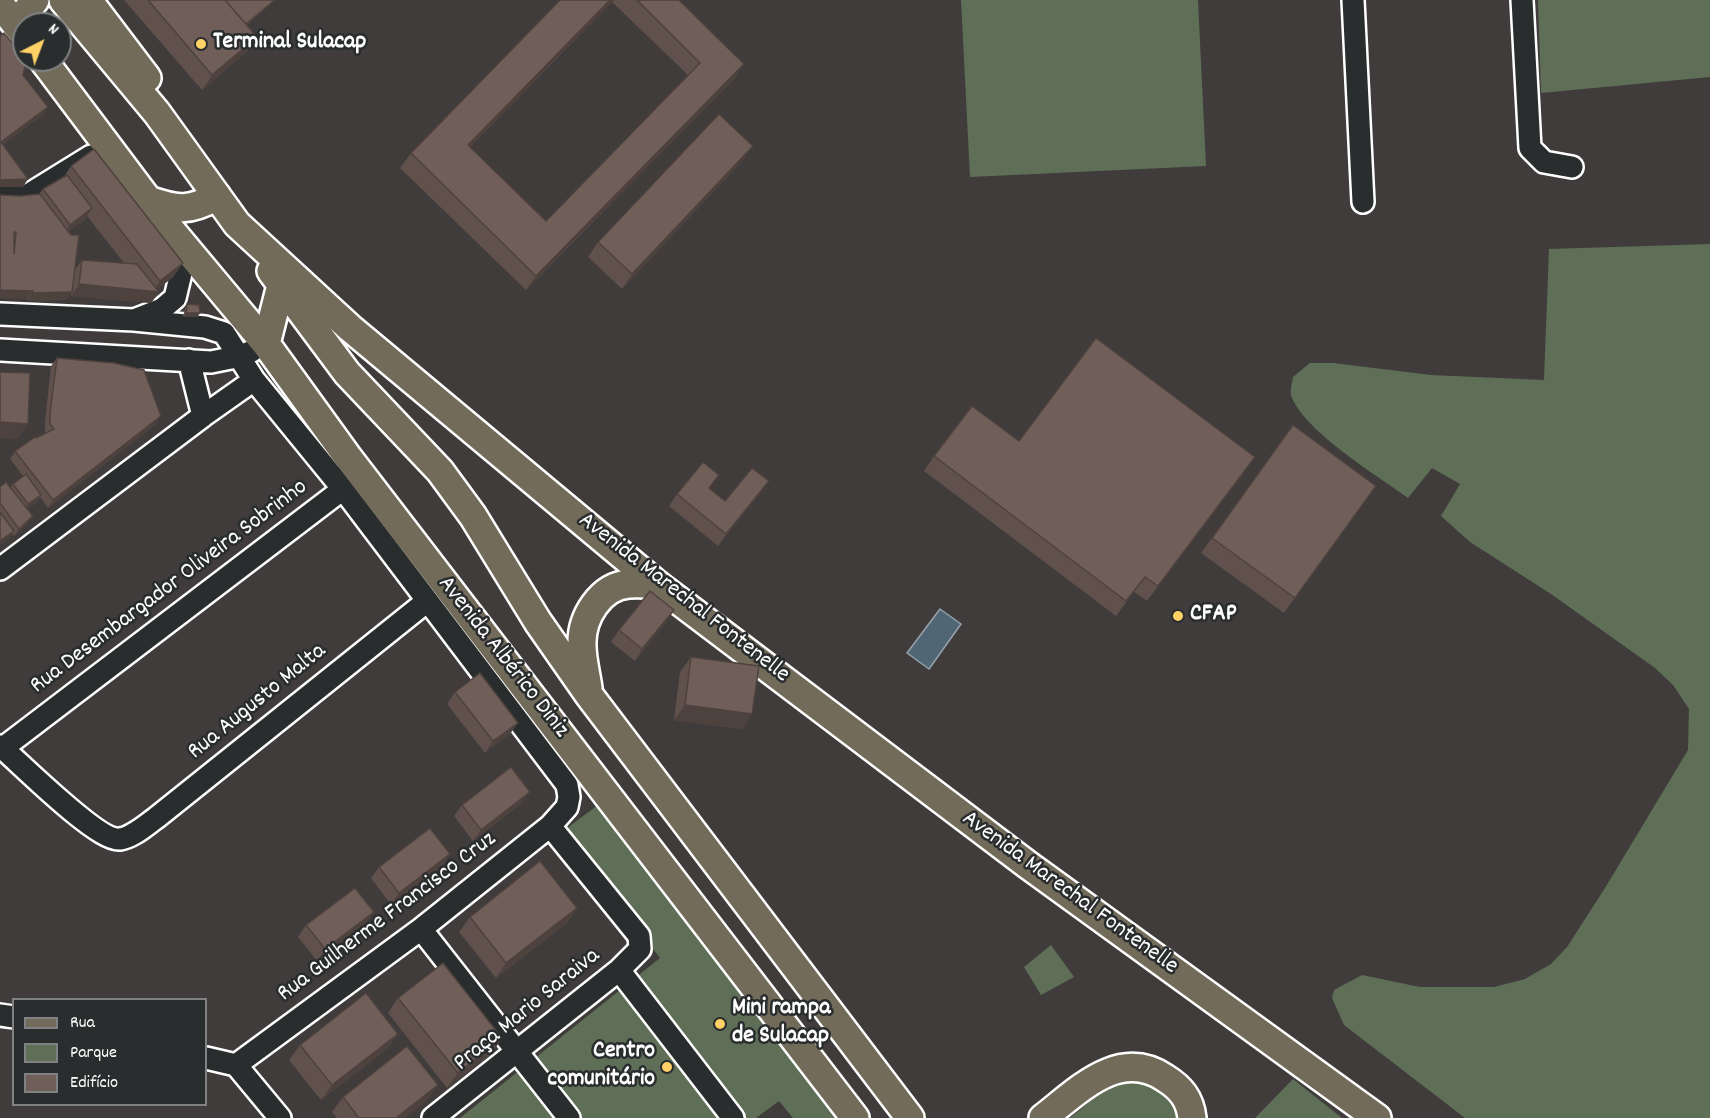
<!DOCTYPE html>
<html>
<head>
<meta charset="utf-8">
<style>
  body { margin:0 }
  #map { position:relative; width:1710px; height:1118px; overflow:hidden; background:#3f3c3b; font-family:Dekko,sans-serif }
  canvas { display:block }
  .legend { position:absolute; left:12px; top:998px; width:195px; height:108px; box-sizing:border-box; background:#2a2d2e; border:2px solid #7f8182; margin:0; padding:8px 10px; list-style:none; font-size:18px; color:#fff }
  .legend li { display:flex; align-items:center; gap:12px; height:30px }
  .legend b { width:30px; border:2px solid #7f8182 }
  .north { position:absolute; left:12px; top:12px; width:60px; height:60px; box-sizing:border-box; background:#2a2d2e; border:2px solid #7f8182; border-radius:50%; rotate:42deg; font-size:16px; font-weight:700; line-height:24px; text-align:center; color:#fff }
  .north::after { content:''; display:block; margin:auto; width:21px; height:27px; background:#ffd166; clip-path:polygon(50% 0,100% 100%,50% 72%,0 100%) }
</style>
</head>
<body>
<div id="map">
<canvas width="1710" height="1118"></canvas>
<ul class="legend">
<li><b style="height:8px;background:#736b5a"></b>Rua</li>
<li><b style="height:16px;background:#5f6f57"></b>Parque</li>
<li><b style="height:16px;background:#705e59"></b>Edifício</li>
</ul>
<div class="north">N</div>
</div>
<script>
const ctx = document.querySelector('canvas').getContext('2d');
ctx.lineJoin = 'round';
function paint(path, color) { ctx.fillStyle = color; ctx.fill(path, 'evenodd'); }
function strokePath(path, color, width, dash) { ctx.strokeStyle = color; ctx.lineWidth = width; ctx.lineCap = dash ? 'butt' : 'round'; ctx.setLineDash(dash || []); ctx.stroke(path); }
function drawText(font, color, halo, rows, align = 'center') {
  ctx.font = font + ' Dekko,sans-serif'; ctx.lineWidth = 5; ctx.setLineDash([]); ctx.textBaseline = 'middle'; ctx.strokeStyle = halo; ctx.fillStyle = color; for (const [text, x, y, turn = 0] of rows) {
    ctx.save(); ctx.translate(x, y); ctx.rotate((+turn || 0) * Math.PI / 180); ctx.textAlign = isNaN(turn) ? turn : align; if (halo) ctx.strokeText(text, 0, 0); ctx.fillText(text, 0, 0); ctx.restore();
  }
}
const green = new Path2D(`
  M961,0h237l8,166 -236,11z
  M1538,0h172v77l-169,16z
  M1710,244v874h-245l-121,-93 -12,-27 2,-8 28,-15 58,12h74l31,-8 26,-15 16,-17 38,-59 83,-138 1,-41 -16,-24 -18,-17 -104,-74 -81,-52 -29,-26 19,-32 -28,-16 -24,30c-30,-22 -106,-68 -117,-103 -1,-5 1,-12 2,-18l17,-14h23l98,12 113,5 5,-131z
  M598,805l244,313h-49l-14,-17 -23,17h-296l200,-160 -97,-127z
  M1051,945l23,32 -33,18 -17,-28z
  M1134,1079c19,5 43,17 46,39h-110c21,-17 37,-34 64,-39z
  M1293,1079l49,39h-87z`);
const water = new Path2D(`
  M940,609l21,15 -32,45 -22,-16z`);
const minor = new Path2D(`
  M1353,0l10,202
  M1522,0l8,148 14,14 28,5
  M0,197l28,-2 63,-39
  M0,314l134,6 28,-11 13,-11 12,-50
  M134,320l71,7 19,6 30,47 89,109 224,296 2,12 -2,10 -17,19 -129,103 -185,136
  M0,350l211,12 30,-6 11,-5
  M189,360l14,56
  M0,569l203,-153 51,-36
  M0,746c20,17 98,96 120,93 13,-2 26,-14 36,-21l270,-216
  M3,748l340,-259 1,-13
  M421,929l148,189
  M619,970l114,148
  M0,1015l14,2
  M206,1058l30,7
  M236,1065l44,53
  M433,1118l186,-148 21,-21 -1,-13 -89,-110`);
const major = new Path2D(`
  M63,0l94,113 80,111 113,104 308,257 370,280 349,253
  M88,0l59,78
  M0,4l24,31
  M24,27l1,-14 10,-13
  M43,60l127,169 96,115 81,112 508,662
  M148,200c29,10 41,12 69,-4
  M271,271l76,102 93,98 33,45 65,106 51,73 321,423
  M266,344l15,-59
  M588,688c-2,-14 -6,-29 -6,-43 -1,-27 18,-59 47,-61 10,-1 20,0 29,1
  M1043,1118c35,-27 76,-71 122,-40 16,10 25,21 27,40`);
const wall = new Path2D(`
  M124,0h152l-29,25 10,12 -11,15 -44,38z
  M560,0h119l65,64 -10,15 -208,211 -126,-122 11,-15zM612,2l76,73 -142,146 -76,-74z
  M742,161l-120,128 -34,-32 10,-15z
  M71,166l112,97 -11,15 -15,11 2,3 -8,11 -80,-7v-3l-5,7 -39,1v-2l-27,-1 20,-102 19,-2 4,-5 21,-12zM87,216l37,47 -42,-3 -8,11 -5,-40 16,-11z
  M187,304l13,9 -3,4h-14l2,-9z
  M57,358l99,66 -108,84 -8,-11 -4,6 -9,6 6,7 -6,8 -13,12 -2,-2 -3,4 -9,7v-58l10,1 3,-4 10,-8 -13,-17 5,-8 31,-18 -1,-1v-10l6,-56z
  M1293,425l83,61 -92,127 -83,-60z
  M1019,441l226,31 -98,129 -13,-9 -18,24 -192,-145 10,-15z
  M769,481l-8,11 -43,54 -49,-40 8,-12 32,-5 16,12z
  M666,622l-31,39 -24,-19 8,-12z
  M691,657l61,57 -10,15 -68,-9 6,-48z
  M455,692l55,42 -25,19 -38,-49z
  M522,803l-49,38 -19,-25 8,-11z
  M450,854l-8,12 -51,39 -20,-27 8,-11z
  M577,908l-10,15 -71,55 -37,-46 11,-15z
  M366,923l-49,38 -19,-24 8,-12z
  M398,998l104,40 -10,15 -45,35 -59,-75z
  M398,1034l-11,15 -66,51 -32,-40 11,-15z
  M343,1097l84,3 -22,18h-68l-5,-6z`);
const shadedWall = new Path2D(`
  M275,0h1l-43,37 3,-4z
  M610,0h4l-156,160 10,-15z
  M257,37l-11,15 -44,38 10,-15z
  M744,64l-10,15 -208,211 10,-14z
  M48,107l-5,8 -43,32 1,-5z
  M753,146l-11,15 -120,128 10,-15z
  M28,179l-5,8h-23v-7z
  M92,208l-7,12 -23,16 8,-11z
  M183,263l-11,15 -17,13 4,1 -8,11 -80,-7 8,-12 74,7 7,-10z
  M0,290l33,1 -6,8 -27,-1z
  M72,292l-6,8 -39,1 5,-8z
  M186,313h14l-3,4h-14z
  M161,416l-5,8 -108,84 5,-8z
  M0,422l28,2 -11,15 -17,-1z
  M1255,457l-10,15 -98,129 11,-15z
  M769,481l-8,11 -43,54 8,-12z
  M41,495l-5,8 -13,9 5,-8z
  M33,516l-6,8 -13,12 5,-7z
  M14,531l-5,7 -9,7v-4z
  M674,610l-8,12 -31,39 7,-12z
  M685,705l67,9 -10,15 -68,-9z
  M518,723l-8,11 -25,19 8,-12z
  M530,792l-8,11 -49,38 8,-11z
  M450,854l-8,12 -51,39 8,-12z
  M577,908l-10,15 -71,55 10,-15z
  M374,912l-8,11 -49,38 8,-12z
  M398,1034l-11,15 -66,51 11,-15z
  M502,1038l-10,15 -45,35 11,-15z
  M438,1085l-11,15 -22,18h-9z`);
const building = new Path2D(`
  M148,0h77l32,37 -45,38z
  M225,0h50l-29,24z
  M560,0h50l-142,145 78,76 154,-158 -63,-63h42l65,64 -208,212 -125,-123z
  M4,33l14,17 8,12 -3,13 25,32 -47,35 27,37 -28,1v-144z
  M719,114l34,32 -121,128 -34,-32z
  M94,149l89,114 -23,18 -89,-115z
  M67,175l25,33 -22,17 -27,-36z
  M40,194l31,41h8l-7,57 -40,1 1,-2 -33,-1v-95l20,1zM14,232h2l-2,22z
  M82,260l55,4 22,28 -80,-8z
  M187,304l12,1 1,8h-14z
  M1096,338l159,119 -97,129 -13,-9 -19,24 -192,-145 38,-50 47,35z
  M57,358l57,5 30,7 17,46 -108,84 -38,-49 20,-14 1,1 18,-9 -4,-5v-10z
  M0,372l30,1 -2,51 -28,-2z
  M1293,425l83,61 -81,112 -83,-60z
  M703,462l16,13 -10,13 16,13 27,-33 17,13 -43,53 -49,-40z
  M26,474l15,21 -13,9 -15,-20z
  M6,482l27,34 -14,13 -19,-26v-16z
  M0,512l14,19 -14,10z
  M650,591l24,19 -32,39 -23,-19z
  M691,657l68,9 -7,48 -67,-9z
  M480,673l38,50 -25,18 -38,-49z
  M511,767l19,25 -49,38 -19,-25z
  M430,828l20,26 -51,39 -20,-26z
  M540,861l37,47 -71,55 -36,-46z
  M355,888l19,24 -49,37 -19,-24z
  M443,963l59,75 -44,35 -60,-75z
  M366,993l32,41 -66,51 -32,-40z
  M407,1046l31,39 -42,33h-37l-16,-21z`);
const markers = [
  [201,44,6,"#ffd166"],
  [1178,616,6,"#ffd166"],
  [720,1024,6,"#ffd166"],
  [667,1067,6,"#ffd166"]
];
const poiNames = [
  ["Terminal Sulacap",213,44],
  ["CFAP",1190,616],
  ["Mini rampa",732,1010],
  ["de Sulacap",732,1038],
  ["Centro",655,1053,"right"],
  ["comunitário",655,1081,"right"]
];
const streetNames = [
  ["Rua Desembargador Oliveira Sobrinho",170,588,-37],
  ["Avenida Marechal Fontenelle",683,599,38],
  ["Avenida Albérico Diniz",502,658,52],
  ["Rua Augusto Malta",258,703,-39],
  ["Avenida Marechal Fontenelle",1069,894,36],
  ["Rua Guilherme Francisco Cruz",388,918,-37],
  ["Praça Mario Saraiva",528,1011,-39]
];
paint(green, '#5f6f57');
paint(water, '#516675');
strokePath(water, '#97a3ac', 1.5);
strokePath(minor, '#fff', 26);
strokePath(major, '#fff', 32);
strokePath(minor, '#2a2d2e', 21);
strokePath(major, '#736b5a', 27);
paint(wall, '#60514d');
paint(shadedWall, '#4e423e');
paint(building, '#705e59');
strokePath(building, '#4e423e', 1.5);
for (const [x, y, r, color] of markers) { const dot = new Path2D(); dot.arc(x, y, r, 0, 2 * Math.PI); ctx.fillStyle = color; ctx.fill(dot); strokePath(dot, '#2a2d2e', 2); }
drawText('bold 24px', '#fff', '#2a2d2e', poiNames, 'left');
drawText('24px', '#fff', '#2a2d2e', streetNames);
</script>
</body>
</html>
